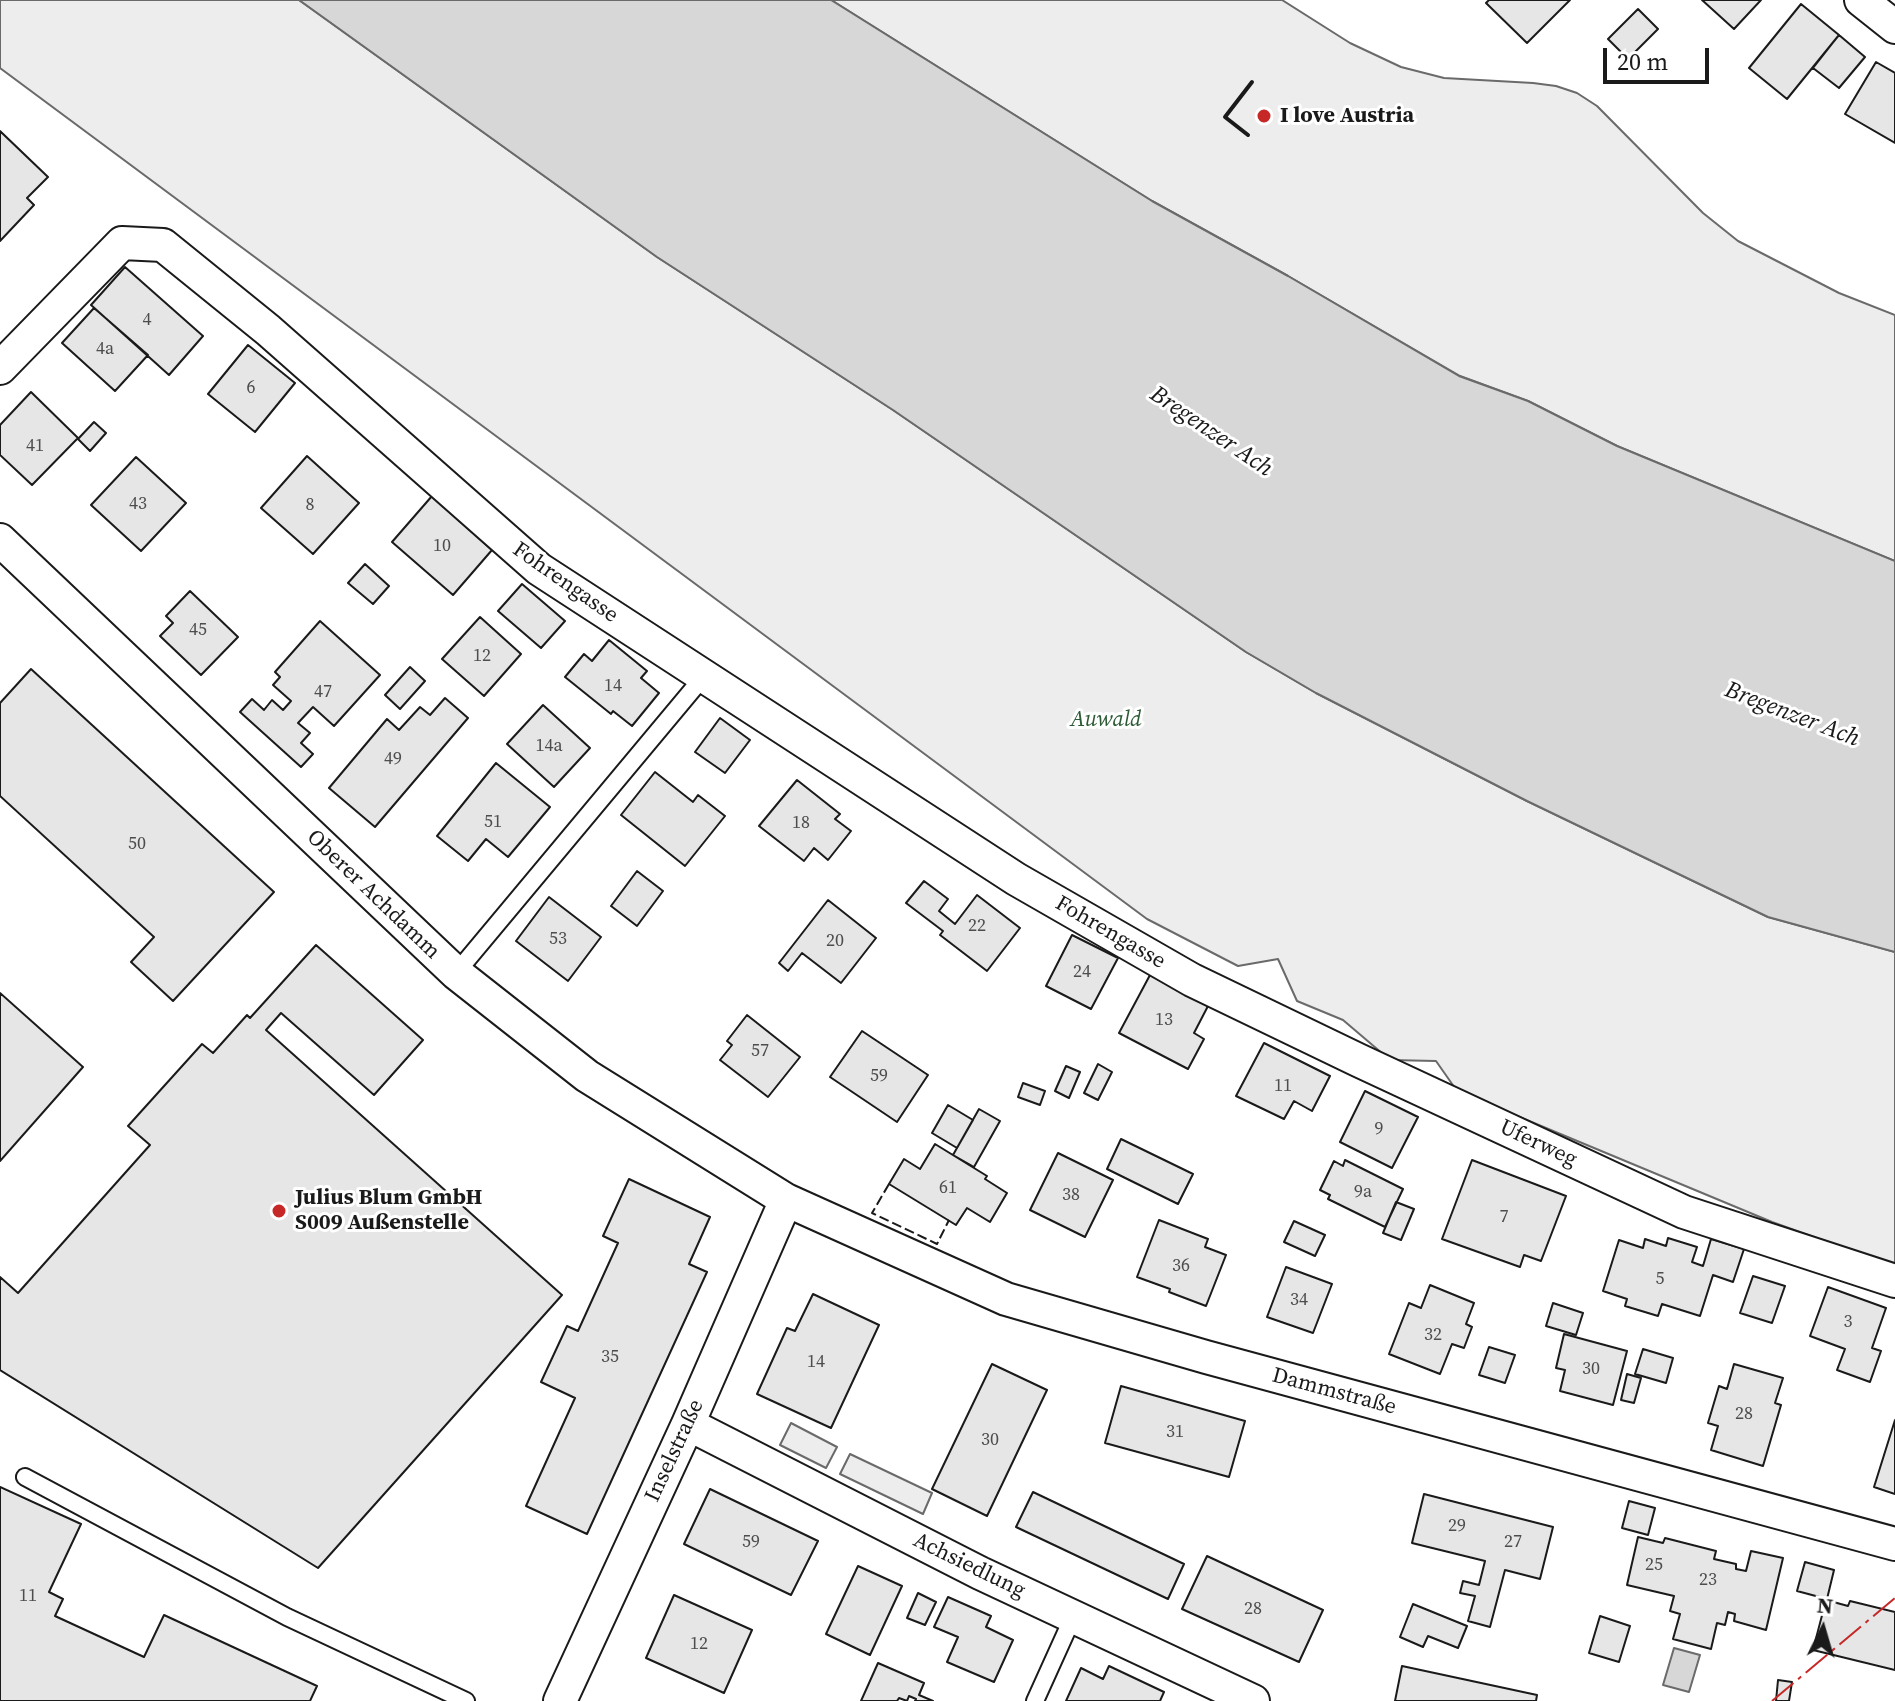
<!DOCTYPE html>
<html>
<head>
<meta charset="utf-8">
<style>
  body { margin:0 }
  #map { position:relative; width:1895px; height:1701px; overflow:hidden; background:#fff; font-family:"Source Serif 4",serif }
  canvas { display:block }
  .north { position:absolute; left:1783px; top:1589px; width:80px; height:80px; -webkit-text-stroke:6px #fff; paint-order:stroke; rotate:5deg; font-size:22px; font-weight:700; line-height:32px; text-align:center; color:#1a1a1a }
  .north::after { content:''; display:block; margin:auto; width:28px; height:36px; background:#1a1a1a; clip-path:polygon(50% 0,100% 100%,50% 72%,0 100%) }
  .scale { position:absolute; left:1603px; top:48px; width:106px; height:36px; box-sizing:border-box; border:4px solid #1a1a1a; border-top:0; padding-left:10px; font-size:24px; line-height:28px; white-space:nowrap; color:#1a1a1a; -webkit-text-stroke:6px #fff; paint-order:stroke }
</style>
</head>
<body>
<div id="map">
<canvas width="1895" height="1701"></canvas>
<div class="north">N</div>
<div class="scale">20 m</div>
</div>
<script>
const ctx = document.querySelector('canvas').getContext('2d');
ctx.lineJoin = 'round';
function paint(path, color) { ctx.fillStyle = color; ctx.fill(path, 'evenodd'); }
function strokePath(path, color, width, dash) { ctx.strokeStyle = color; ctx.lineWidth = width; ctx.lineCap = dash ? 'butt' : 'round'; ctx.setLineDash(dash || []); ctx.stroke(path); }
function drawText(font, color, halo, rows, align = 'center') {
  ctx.font = font + ' "Source Serif 4",serif'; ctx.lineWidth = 6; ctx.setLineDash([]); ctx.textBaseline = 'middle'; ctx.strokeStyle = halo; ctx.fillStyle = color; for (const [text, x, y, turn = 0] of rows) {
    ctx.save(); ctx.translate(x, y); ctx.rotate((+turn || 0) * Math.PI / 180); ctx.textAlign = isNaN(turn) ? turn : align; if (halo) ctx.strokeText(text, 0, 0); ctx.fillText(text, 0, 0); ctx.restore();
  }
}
const built = new Path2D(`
  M0,0h299l358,257 236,153 353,242 70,41 211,108 241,116 127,35v314l-123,-44 -315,-131 -21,-30 -46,-1 -47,-40 -46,-19 -19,-42 -40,7 -91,-47 -1147,-851z
  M831,0h451l68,43 51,24 43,11 89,5 23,3 21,7 20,13 106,107 35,28 101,52 56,22v246l-278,-115 -89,-45 -68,-25 -172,-100 -136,-75z
  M791,1423l46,24 -11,21 -46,-23z
  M850,1454l82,39 -9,21 -83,-40z`);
const water = new Path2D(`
  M299,0h532l321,201 136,75 171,100 69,25 89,45 278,115v391l-127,-35 -241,-116 -211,-108 -70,-41 -353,-242 -236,-153z
  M1674,1648l26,7 -11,37 -26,-7z`);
const building = new Path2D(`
  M1489,0h81l-43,43 -41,-40z
  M1702,0h59l-27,29z
  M1801,4l38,31 -52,64 -38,-31z
  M1638,9l20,20 -30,30 -20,-20z
  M1839,35l26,22 -26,31 -26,-20z
  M1876,62l19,11v70l-50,-29z
  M0,131l48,46 -21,21 7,7 -34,36z
  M125,267l78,69 -34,39 -78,-70z
  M94,308l54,47 -33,36 -53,-48z
  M248,345l47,38 -40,49 -47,-38z
  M31,392l47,46 -46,47 -32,-30v-30z
  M94,422l12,11 -16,18 -12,-12z
  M307,456l52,47 -46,51 -52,-46z
  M136,457l50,46 -45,48 -50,-46z
  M432,496l60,54 -39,45 -61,-53z
  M365,564l24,22 -16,18 -25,-21z
  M522,584l43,37 -24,27 -43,-37z
  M190,591l48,46 -37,38 -41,-39 13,-13 -7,-7z
  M480,617l41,37 -37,42 -42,-37z
  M320,621l60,54 -46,51 -21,-19 -15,16 12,10 -9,10 12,11 -12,13 -61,-55 12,-13 12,11 8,-10 11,10 8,-9 -18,-16 7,-8 -5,-5z
  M609,640l38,31 -6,7 18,15 -27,33 -19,-15 -2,3 -46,-37 19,-23 8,7z
  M410,667l15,14 -25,28 -15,-14z
  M31,669l243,223 -101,109 -42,-39 23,-25 -154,-141v-93z
  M445,698l23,20 -93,109 -46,-39 58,-69 12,11 21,-23 10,8z
  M543,705l47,43 -36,39 -47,-43z
  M720,718l30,22 -25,33 -30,-21z
  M496,763l54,44 -42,50 -22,-18 -18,22 -31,-25z
  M655,772l38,30 5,-7 27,21 -40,50 -64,-51z
  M797,780l43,34 -5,5 16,12 -23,29 -14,-12 -10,13 -45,-35z
  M637,871l26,20 -26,35 -26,-20z
  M924,881l24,18 -9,12 16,13 22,-29 43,33 -33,43 -47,-36 3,-4 -37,-28z
  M549,897l52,40 -33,44 -52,-40z
  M828,900l48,38 -35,45 -39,-30 -14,18 -9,-8z
  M1072,935l46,23 -27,51 -45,-23z
  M316,945l107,95 -49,55 -93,-82 -15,17 296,265 -244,273 -318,-198v-93l18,16 132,-148 -22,-19 74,-82 11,9 34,-38 3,3z
  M1150,975l58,31 -14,27 10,6 -16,30 -69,-36z
  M0,993l83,74 -83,94z
  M747,1015l53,42 -32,40 -48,-37 12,-15 -5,-4z
  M862,1031l66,44 -31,47 -67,-45z
  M1264,1043l66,33 -18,35 -18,-10 -10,18 -48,-23z
  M1098,1064l14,8 -14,28 -14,-7z
  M1066,1066l14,6 -11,26 -14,-7z
  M1023,1083l22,8 -5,14 -22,-8z
  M1365,1091l53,26 -26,51 -52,-26z
  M948,1105l25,15 -16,28 -25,-15z
  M979,1109l21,12 -26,46 -21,-12z
  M1121,1139l72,35 -15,30 -71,-35z
  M935,1144l52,32 -2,3 22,14 -17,29 -23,-14 -11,17 -67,-41 15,-25 16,10z
  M1058,1153l55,27 -28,57 -55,-27z
  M1345,1160l58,29 -18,38 -57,-28 2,-4 -10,-5 14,-29 9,5z
  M1472,1160l94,36 -25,65 -17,-6 -4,12 -78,-28z
  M629,1179l81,38 -21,47 18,8 -120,262 -61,-28 49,-108 -34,-16 26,-56 11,5 40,-88 -15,-7z
  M1396,1202l18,7 -13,31 -18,-7z
  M1159,1220l49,19 -3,8 21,8 -20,51 -37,-14 1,-3 -33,-12z
  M1294,1221l31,14 -10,21 -31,-14z
  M1668,1238l29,9 -5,15 11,4 8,-27 33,10 -11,33 -20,-7 -13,41 -38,-12 -4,12 -33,-10 2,-7 -24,-8 16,-51 24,8 2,-9 21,7z
  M1286,1267l46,17 -19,49 -46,-16z
  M1753,1276l32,10 -13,37 -32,-10z
  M1430,1285l44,18 -8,21 6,3 -8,21 -12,-4 -12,30 -51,-20 20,-51 12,5z
  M1828,1287l58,21 -14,40 9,3 -11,31 -33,-12 8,-21 -35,-13z
  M813,1294l66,31 -48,103 -74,-34 30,-66 8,3z
  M1553,1303l30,10 -7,22 -30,-9z
  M1564,1334l63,17 -14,54 -53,-14 5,-21 -9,-2z
  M1489,1347l26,8 -10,28 -26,-8z
  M1643,1349l30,9 -7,25 -31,-9z
  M992,1364l55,26 -60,126 -55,-27z
  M1734,1364l49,14 -8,25 6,2 -18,61 -52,-16 7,-24 -10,-3 11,-37 8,3z
  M1627,1374l14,4 -7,25 -13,-3z
  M1121,1386l124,35 -16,56 -124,-34z
  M1895,1420v74l-21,-7z
  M0,1487l81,37 -32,68 14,7 -8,17 89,41 20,-42 153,71 -7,15h-310z
  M710,1489l108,52 -27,54 -107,-51z
  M1033,1492l151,72 -16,35 -152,-72z
  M1424,1494l129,33 -13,52 -35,-9 -15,57 -22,-6 7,-25 -15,-3 3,-12 16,4 6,-24 -73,-18z
  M1629,1501l26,7 -7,27 -26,-7z
  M1638,1537l25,6 2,-5 51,13 -2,8 22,5v5l10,2 5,-20 32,7 -17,72 -32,-9 1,-7 -7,-2 -3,13 -8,-2 -6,26 -38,-10 7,-25 -10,-3 4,-15 -47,-11z
  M1207,1556l116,54 -24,52 -117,-53z
  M1805,1562l29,8 -7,29 -30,-8z
  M858,1566l44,20 -32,69 -44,-21z
  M918,1593l18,9 -11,23 -18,-7z
  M674,1595l78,35 -28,63 -78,-35z
  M948,1597l43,19 -5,11 27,13 -19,42 -47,-20 11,-25 -24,-10z
  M1826,1600l22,6 2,-5 45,11v58l-82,-20z
  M1413,1604l54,22 -9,22 -30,-12 -5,11 -23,-10z
  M1600,1616l30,10 -11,36 -30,-9z
  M878,1663l46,20 -5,12 14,6h-18l1,-2 -7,-3 -2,5 -8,-3 -2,3h-36z
  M1109,1666l55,26 -4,9h-94l15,-33 22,11z
  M1402,1666l135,29 -1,6h-141z
  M1778,1680l14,2 -3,19h-13z`);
const service = new Path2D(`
  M456,973l248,-297
  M25,1477l262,140 179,84
  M1035,1701l38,-84`);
const minor = new Path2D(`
  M1861,0l34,27
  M0,368l122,-125 41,2 105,85 271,239 477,310 176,101 166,80 326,152 211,69
  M0,540l456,433 131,103 199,124 220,99 200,58 689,187
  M688,1424l292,149 273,128
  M560,1701l128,-277 98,-224`);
const fence = new Path2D(`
  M889,1184l-17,29 65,31 12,-24`);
const wall = new Path2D(`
  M1248,135l-23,-18 27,-35`);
const power = new Path2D(`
  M1772,1701l123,-103`);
const markers = [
  [1264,116,8,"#c62828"],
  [279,1211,8,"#c62828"]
];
const numberNames = [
  ["4",147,320],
  ["4a",105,349],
  ["6",251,388],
  ["41",35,446],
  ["43",138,504],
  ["8",310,505],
  ["10",442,546],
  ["45",198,630],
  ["12",482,656],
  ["14",613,686],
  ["47",323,692],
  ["14a",549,746],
  ["49",393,759],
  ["51",493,822],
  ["18",801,823],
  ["50",137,844],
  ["22",977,926],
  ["53",558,939],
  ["20",835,941],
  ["24",1082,972],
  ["13",1164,1020],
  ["57",760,1051],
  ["59",879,1076],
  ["11",1283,1086],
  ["9",1379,1129],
  ["61",948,1188],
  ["9a",1363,1192],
  ["38",1071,1195],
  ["7",1504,1217],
  ["36",1181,1266],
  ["5",1660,1279],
  ["34",1299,1300],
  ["3",1848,1322],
  ["32",1433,1335],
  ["35",610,1357],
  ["14",816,1362],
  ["30",1591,1369],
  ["28",1744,1414],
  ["31",1175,1432],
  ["30",990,1440],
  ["29",1457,1526],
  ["59",751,1542],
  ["27",1513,1542],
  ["25",1654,1565],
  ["23",1708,1580],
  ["11",28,1596],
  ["28",1253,1609],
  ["12",699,1644]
];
const poiNames = [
  ["I love Austria",1280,116],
  ["Julius Blum GmbH",295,1198],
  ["S009 Außenstelle",295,1223]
];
const streetNames = [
  ["Fohrengasse",565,583,35],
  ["Oberer Achdamm",373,895,44],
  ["Fohrengasse",1110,933,30],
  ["Uferweg",1538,1144,25],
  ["Dammstraße",1334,1392,15],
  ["Inselstraße",675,1451,-65],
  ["Achsiedlung",969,1566,26]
];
const parkNames = [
  ["Auwald",1106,720]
];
const waterNames = [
  ["Bregenzer Ach",1211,432,34],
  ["Bregenzer Ach",1792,715,21]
];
paint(built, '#ededed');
strokePath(built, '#6a6a6a', 2);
paint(water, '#d7d7d7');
strokePath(water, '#6a6a6a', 2);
paint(building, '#e6e6e6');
strokePath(building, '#1a1a1a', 2);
strokePath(service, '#1a1a1a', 20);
strokePath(minor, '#1a1a1a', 36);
strokePath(service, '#fff', 16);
strokePath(minor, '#fff', 32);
strokePath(fence, '#1a1a1a', 2, [10, 4]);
strokePath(wall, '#1a1a1a', 4);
strokePath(power, '#c62828', 2, [28, 6, 4, 6]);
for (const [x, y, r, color] of markers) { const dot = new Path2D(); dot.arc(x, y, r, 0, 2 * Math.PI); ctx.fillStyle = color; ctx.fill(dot); strokePath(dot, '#fff', 3); }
drawText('18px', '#4d4d4d', null, numberNames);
drawText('bold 22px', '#1a1a1a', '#fff', poiNames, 'left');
drawText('22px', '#1a1a1a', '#fff', streetNames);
drawText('italic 22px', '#2b5a34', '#fff', parkNames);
drawText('italic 24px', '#1a1a1a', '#fff', waterNames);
</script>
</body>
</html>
